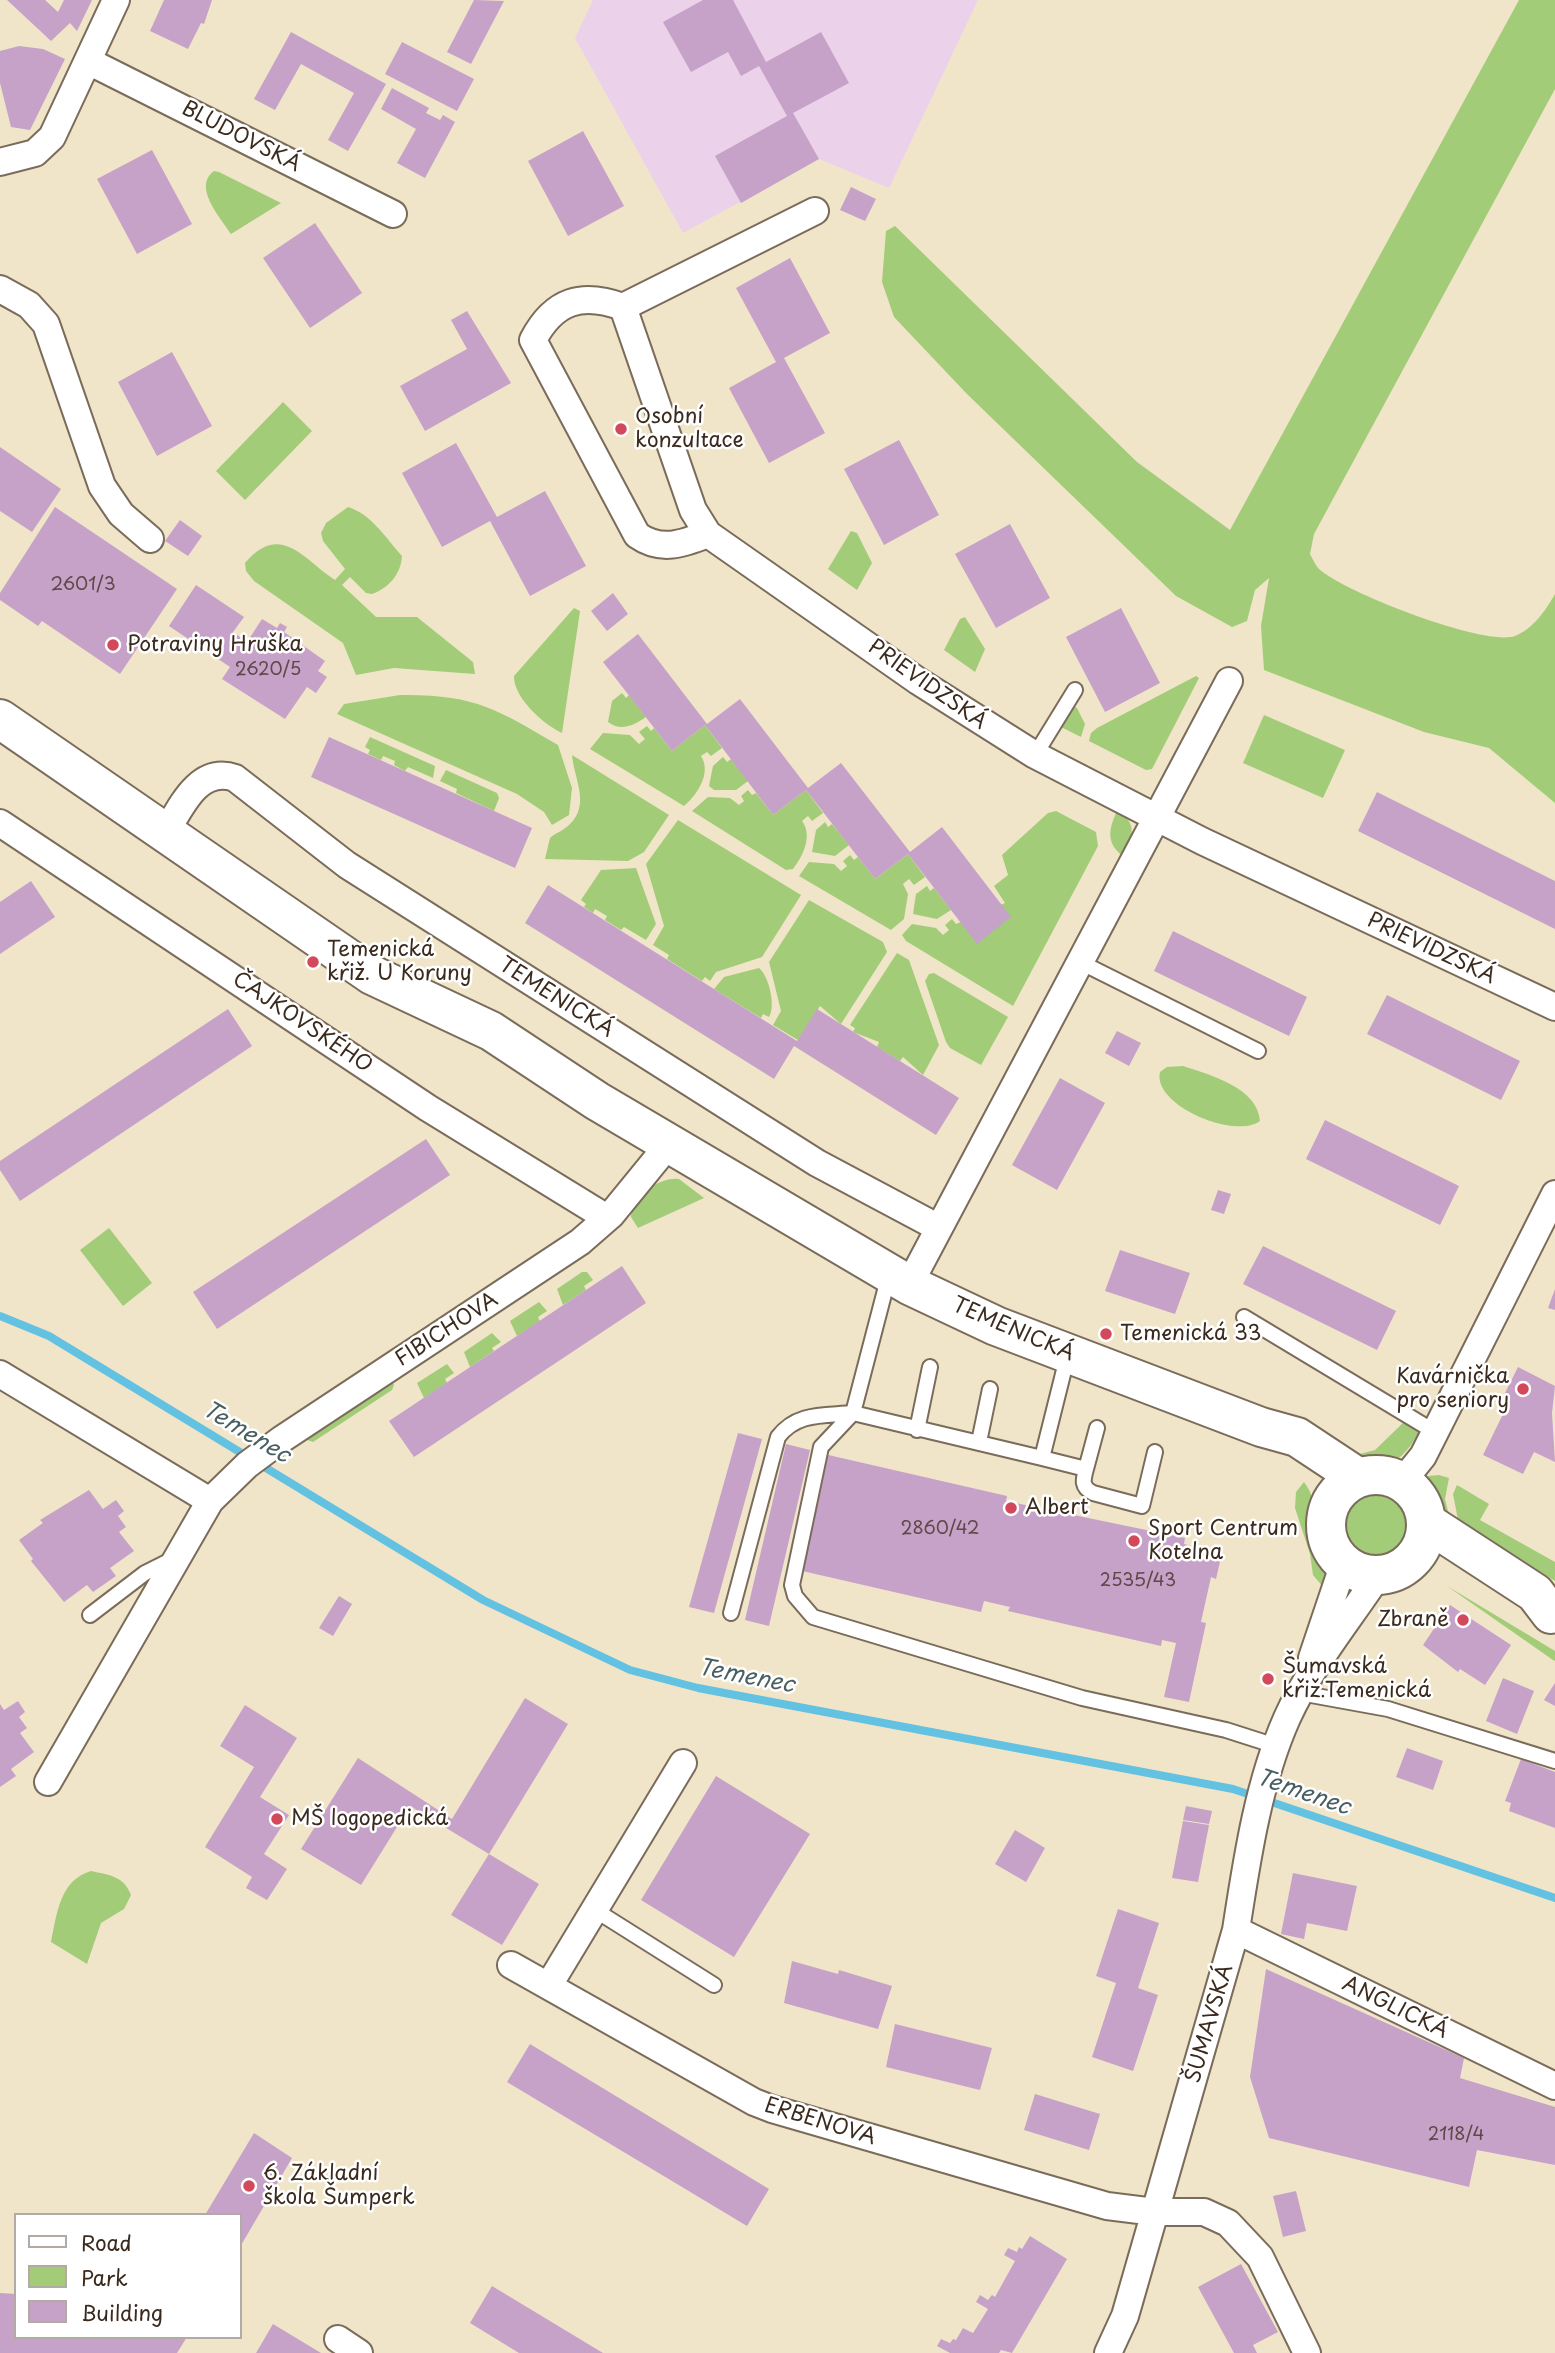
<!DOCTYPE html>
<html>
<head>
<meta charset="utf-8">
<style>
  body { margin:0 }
  #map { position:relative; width:1555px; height:2353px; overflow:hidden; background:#f0e5c9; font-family:"Playpen Sans",sans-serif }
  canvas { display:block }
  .legend { position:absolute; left:14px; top:2213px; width:228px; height:126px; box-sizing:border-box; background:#fff; border:2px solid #b1aaa5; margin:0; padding:9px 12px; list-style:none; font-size:21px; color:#3b2a1e }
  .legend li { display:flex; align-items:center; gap:14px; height:35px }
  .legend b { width:35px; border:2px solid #b1aaa5 }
</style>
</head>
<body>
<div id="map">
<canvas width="1555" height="2353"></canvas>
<ul class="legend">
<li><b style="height:9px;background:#fff"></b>Road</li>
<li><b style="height:19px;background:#a2cc78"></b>Park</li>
<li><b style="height:19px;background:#c6a2c8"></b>Building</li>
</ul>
</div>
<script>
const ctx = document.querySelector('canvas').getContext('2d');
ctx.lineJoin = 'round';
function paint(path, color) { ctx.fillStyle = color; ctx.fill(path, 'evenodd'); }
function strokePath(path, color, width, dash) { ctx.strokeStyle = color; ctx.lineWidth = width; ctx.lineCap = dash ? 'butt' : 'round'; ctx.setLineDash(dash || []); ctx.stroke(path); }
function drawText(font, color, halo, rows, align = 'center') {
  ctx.font = font + ' "Playpen Sans",sans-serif'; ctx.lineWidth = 5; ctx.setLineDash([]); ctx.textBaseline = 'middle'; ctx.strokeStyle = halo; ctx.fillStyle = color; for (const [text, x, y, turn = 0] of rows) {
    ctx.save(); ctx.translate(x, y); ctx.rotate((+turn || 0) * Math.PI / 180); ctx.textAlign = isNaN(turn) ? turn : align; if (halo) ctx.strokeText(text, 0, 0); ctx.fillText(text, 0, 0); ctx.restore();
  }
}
const built = new Path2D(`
  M593,0h385l-89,188 -70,-29 -136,74 -108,-195z`);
const green = new Path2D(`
  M1519,0h36v89l-241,445 -4,20c2,4 5,10 8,14 23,23 166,79 197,68 18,-7 31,-26 40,-42v209l-66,-55 -65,-16 -160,-62 -3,-44 8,-48 -14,12 -8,31 -15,6 -56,-31 -209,-202 -73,-77 -12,-35 4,-51 9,-5 242,236 93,68z
  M214,171l5,1 62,31 -50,31c-10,-16 -39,-47 -17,-63z
  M283,402l29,29 -67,69 -29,-29z
  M348,507c23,7 38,31 54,49 -1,18 -13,32 -30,38l-6,-1 -16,-16 -8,8 34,32h41l56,45 2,12 -81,-6 -38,7 -13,-32 -89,-62 -8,-10 -1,-8c36,-42 59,-3 90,17l10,-11 -22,-28 -2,-8 5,-10z
  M851,531l6,2 15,30 -15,27 -29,-21z
  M574,608l6,3 -18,122c-18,-8 -49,-36 -48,-57z
  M965,617l20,32 -10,23 -31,-22 16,-31z
  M1196,676l3,2 -47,91 -6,1 -57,-29 2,-8 6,-5z
  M622,693l4,5 3,-3 17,22c-12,8 -25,15 -38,5l4,-21z
  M400,695c74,-1 97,14 158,50l14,43 -3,27 -17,10 -8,-13 -27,-18 -180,-80 7,-10z
  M1072,705l5,3 8,16 -4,13 -20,-10z
  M1264,715l81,35 -22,48 -80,-35z
  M705,725l17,23 -11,8 -4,-4 -6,4c11,17 -4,39 -17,50l-94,-57 13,-16 27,2 9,9 6,-5 -6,-7 8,-6 4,5 3,-3 18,23z
  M370,737l65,29 -2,12 -25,-11 -3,4 -11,-6 1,-4 -12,-5 -2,4 -13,-6 2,-4 -5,-3z
  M572,755l97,60 -25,37 -16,9 -83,-2 5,-21c5,-5 13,-7 19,-13 22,-20 5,-46 3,-70z
  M723,757l4,5 4,-3 17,22 -12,9h-22l-5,-4 4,-20z
  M446,770l51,23 2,5 -5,13 -38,-18 1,-4 -17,-8z
  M748,790l4,5 4,-2 17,22 33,-25 17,23 -11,8 -4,-5 -6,5c11,15 1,35 -9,48l-7,1 -94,-59 16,-14 22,1 9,7 5,-4 -3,-5z
  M1056,811l40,21 2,14 -85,160 -107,-65 -4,-6 10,-11 24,4 7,7 6,-5 -4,-5 7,-6 4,5 49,-21 -11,-17 14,-11 -6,-20 46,-42z
  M1117,811c22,12 15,27 7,46 -18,-13 -16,-27 -7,-46z
  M678,820l123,75 -39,62 -46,15 -6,9 -5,-4 -3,4 -35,-22 2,-4 -16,-10 11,-19 -18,-62z
  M825,822l3,5 4,-3 17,21 -14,11 -23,-4 4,-22z
  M908,854l17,23 -11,8 -5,-6 -6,5 5,10 -4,25 -13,11 -92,-54 10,-14 25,2 7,7 6,-5 -4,-5 7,-6 4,5 4,-3 17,22z
  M636,868l20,56 -10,16 -22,-13 -3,3 -16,-10 2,-4 -12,-7 -2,4 -9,-6 2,-3 -5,-4 20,-30z
  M927,886l3,5 4,-3 17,22 -14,9 -24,-5 3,-20z
  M809,900l74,42 4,10 -46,72 -21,-18 -22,34 -25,-15 8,-14 -12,-49z
  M897,953l12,7 30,85 -16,30 -20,-18 -3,4 -23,-14 2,-5 -26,-10 2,-4 -5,-3z
  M759,968c10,8 17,38 10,49l-6,-3 -2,4 -47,-29 10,-12z
  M934,973l74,44 -27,48 -31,-17 -4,-6 -21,-61 4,-7z
  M1183,1066c27,9 74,21 77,55 -25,19 -108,-16 -100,-49l7,-5z
  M679,1179l25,19 -66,30 -7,-11c1,-21 28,-40 48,-38z
  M109,1228l43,55 -29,23 -43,-56z
  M582,1272h5l6,8 -9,6 2,4 -23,15 -6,-16z
  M539,1302l8,9 -9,6 2,4 -23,15 -7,-15z
  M492,1333l9,9 -9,6 2,3 -24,16 -6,-15z
  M447,1364l7,9 -9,6 2,4 -23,15 -7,-15z
  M391,1379l3,6 -2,5 -79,52 -11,-4z
  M1406,1420l15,8c-15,29 -32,48 -65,27l19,-5z
  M1439,1475l10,3 -4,21 4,16 -13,-6 -8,-33z
  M1304,1482c13,17 9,30 11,49 3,21 12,36 9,57l-11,-13 -3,-21 -15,-46 1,-16z
  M1457,1485l32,19 -9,16 75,42v19l-97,-61 -5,-26z
  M1346 1525a30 30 0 1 1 60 0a30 30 0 1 1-60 0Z
  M1447,1586l108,65v10l-2,-1z
  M91,1871c18,4 33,5 40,24l-7,14 -23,14 -14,41 -36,-22c6,-29 9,-62 40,-71z`);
const stream = new Path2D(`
  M0,1316l49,20 434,264 147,70 68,18 535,101 322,109`);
const building = new Path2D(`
  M7,0h38l13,12 6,-12h28l-15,31 -7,-8 -19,18z
  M164,0h48l-8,24 -3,-1 -13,26 -38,-18z
  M474,0l30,1 -33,63 -24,-12z
  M703,0h30l33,62 55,-30 28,51 -56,30 26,46 -78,44 -26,-47 72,-40 -28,-50 -18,10 -13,-24 -37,20 -28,-50z
  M291,32l95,52 -38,67 -20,-11 26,-47 -53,-29 -26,46 -21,-11z
  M402,42l72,37 -17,32 -72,-37z
  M19,46l24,3 22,10 -35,71 -19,-3 -11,-44v-32z
  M392,88l37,20 -3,5 14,7 3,-5 12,7 -30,56 -28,-15 19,-34 -35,-20z
  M583,131l41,75 -56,30 -40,-75z
  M152,150l40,74 -55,30 -40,-75z
  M851,187l25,12 -11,22 -25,-11z
  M315,223l47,70 -52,35 -47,-70z
  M790,258l40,75 -46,25 41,75 -56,30 -40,-75 47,-26 -40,-74z
  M467,311l44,72 -86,48 -25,-45 67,-37 -16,-29z
  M172,352l40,74 -55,30 -39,-74z
  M899,440l40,75 -55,30 -40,-76z
  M456,443l41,74 48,-26 41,75 -56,30 -40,-75 -48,26 -40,-74z
  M0,447l61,42 -29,43 -32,-21z
  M55,507l122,82 -57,85 -78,-53 -4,5 -38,-26v-7z
  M180,520l22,16 -14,20 -23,-15z
  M1010,524l40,74 -54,30 -41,-74z
  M196,585l48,32 -11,15 14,10 15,-23 15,9 3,-5 7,4 -3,5 41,29 -7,10 9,6 -11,16 -9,-6 -22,32 -63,-40 8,-12 -61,-41z
  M613,593l15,21 -21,17 -16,-20z
  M1121,608l39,75 -55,29 -39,-75z
  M638,634l69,90 33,-25 68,89 33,-25 69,89 32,-25 69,90 -34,27 -69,-90 -33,25 -69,-89 -33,25 -68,-90 -33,26 -69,-89z
  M329,737l203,91 -17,40 -204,-91z
  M1377,792l178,89v48l-197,-98z
  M31,881l24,36 -55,37v-52z
  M548,885l249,156 20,-32 142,89 -23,37 -142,-89 -20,33 -249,-156z
  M1173,931l134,66 -18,39 -135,-65z
  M1387,995l133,66 -19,39 -134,-66z
  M228,1009l24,37 -232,155 -20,-31v-9z
  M1117,1031l24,12 -12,23 -24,-13z
  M1060,1078l45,25 -48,87 -45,-25z
  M1325,1120l134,66 -19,39 -134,-66z
  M426,1139l24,36 -233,154 -24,-37z
  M1218,1190l13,4 -7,20 -13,-4z
  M1263,1246l133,65 -19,39 -134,-66z
  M1120,1250l70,23 -15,41 -70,-23z
  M622,1266l24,37 -232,154 -25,-36z
  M1555,1289v21l-7,-2z
  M1518,1367l37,19 -3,27 3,49 -21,-10 -11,22 -40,-19 22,-45 -7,-3z
  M738,1433l24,6 -48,174 -25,-6z
  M786,1444l24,6 -41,176 -24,-6z
  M824,1454l183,42 -1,5 179,37 -1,6 38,9 -6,26 -5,-2 -10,45 5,1 -17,79 -25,-5 12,-54 -14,-3 -1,6 -153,-35 2,-4 -26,-6 -3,11 -183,-42z
  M89,1490l14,19 13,-9 8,11 -6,5 8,11 -7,5 15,19 -24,17 6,8 -23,16 -6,-7 -23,17 -33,-41 2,-2 -14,-19 24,-17 -3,-3z
  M339,1596l13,8 -19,32 -14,-8z
  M1450,1605l61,40 -26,40 -25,-16 -2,3 -35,-27z
  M1503,1678l31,13 -17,43 -31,-13z
  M1555,1683v23l-11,-6z
  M525,1698l43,26 -79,130 50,30 -37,61 -51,-30 38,-61 -79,-48 -49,79 -60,-36 57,-91 94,61z
  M18,1701l7,11 -6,5 8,11 -7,5 14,19 -23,17 5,7 -16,11v-83l4,6z
  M245,1705l52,33 -37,59 29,18 -25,39 23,15 -20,31 -21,-12 6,-11 -47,-30 49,-80 -34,-21z
  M1407,1748l36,13 -10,29 -37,-13z
  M1521,1759l34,13v56l-46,-17 2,-8 -6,-2z
  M716,1776l94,58 -76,123 -93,-57z
  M1186,1806l26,5 -3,13 -26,-4z
  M1183,1821l26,4 -11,57 -26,-4z
  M1015,1830l30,18 -19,34 -31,-18z
  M1293,1873l64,13 -10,45 -40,-8 -3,16 -23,-5z
  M1118,1909l41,14 -21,65 20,7 -25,76 -41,-14 24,-74 -20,-7z
  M792,1961l46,13 1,-4 53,16 -14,43 -94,-26z
  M1266,1969l198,89 -4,20 95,29v58l-78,-15 -8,37 -200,-49 -19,-61z
  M895,2024l97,24 -12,42 -94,-23z
  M530,2044l239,145 -22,37 -240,-144z
  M1035,2094l65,20 -11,36 -65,-20z
  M254,2133l38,25 -52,89v-32h-35z
  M1296,2191l10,40 -23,6 -10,-41z
  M1030,2236l37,23 -55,94 -11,-3 -2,3h-49l-13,-7 4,-7 9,4 3,-4 3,1 7,-12 10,5 15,-24 -12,-7 4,-7 8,5 4,-5 3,2 20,-36 -11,-6 4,-7 9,4 2,-5 3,2z
  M1241,2264l37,68 -25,13 4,8h-23l-36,-66z
  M492,2286l111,67h-84l-49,-30z
  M0,2293l16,1v43h171l-10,16h-177z
  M273,2324l48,29h-65z`);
const lane = new Path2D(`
  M1035,755l40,-65
  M1080,962l178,89
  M889,1275l-36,138 189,45 26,-104
  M1244,1317l191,115
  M853,1413l-32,34 -29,138 3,11 18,21 269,81 144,32 50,16
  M917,1430l13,-63
  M979,1442l11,-53
  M1042,1458l44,11c-3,11 -5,18 7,24l49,13 13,-54
  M1086,1469l11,-41
  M731,1613l47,-176c19,-25 46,-21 75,-24
  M90,1615l55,-42 28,-14
  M1300,1693l88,16 167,52
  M595,1910l119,75`);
const street = new Path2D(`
  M88,61l305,153
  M0,162l35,-9 17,-16 64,-137
  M0,289l29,16 17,19 56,162 19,28 29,25
  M623,307l192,-96
  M708,534c-26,10 -47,18 -71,1l-104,-195c21,-40 49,-48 90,-33l70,203 15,24 210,147 117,74 167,86 353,166
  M0,823l428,285 179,110
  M165,834c15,-25 33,-69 70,-56l112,87 470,298 122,65
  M909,1285l320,-604
  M0,1374l210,127 37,-36 35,-26 298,-197 31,-27 58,-71
  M1402,1482l21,-26 132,-262
  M1312,1658l32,-95
  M48,1782l162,-281
  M1236,1930l319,156
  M511,1965l243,137 18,7 335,97 48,6h49l24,11 32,34 47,96
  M549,1985l134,-222
  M338,2339l21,14
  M1108,2353l17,-37 111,-386c11,-71 22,-147 51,-212 23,-51 61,-97 92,-144`);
const secondary = new Path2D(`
  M0,719l372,256 119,56 106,70 312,184 87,41 265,101 36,10 62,41
  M1326 1525a50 50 0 1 1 100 0a50 50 0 1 1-100 0Z
  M1426,1522l109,71 16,21`);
const markers = [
  [621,429,7,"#d1495b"],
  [113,645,7,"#d1495b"],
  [313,962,7,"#d1495b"],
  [1106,1334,7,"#d1495b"],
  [1523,1389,7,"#d1495b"],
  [1011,1508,7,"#d1495b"],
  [1134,1541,7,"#d1495b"],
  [1463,1620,7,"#d1495b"],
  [1268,1679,7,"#d1495b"],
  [277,1819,7,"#d1495b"],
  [249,2186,7,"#d1495b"]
];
const numberNames = [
  ["2601/3",83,585],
  ["2620/5",268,670],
  ["2860/42",940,1529],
  ["2535/43",1138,1581],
  ["2118/4",1456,2135]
];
const streetNames = [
  ["BLUDOVSKÁ",241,137,27],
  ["PRIEVIDZSKÁ",927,685,35],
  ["PRIEVIDZSKÁ",1431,949,25],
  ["TEMENICKÁ",556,998,32],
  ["ČAJKOVSKÉHO",302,1023,34],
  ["FIBICHOVA",447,1330,-33],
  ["TEMENICKÁ",1013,1330,23],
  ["ANGLICKÁ",1395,2008,26],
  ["ŠUMAVSKÁ",1210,2024,-74],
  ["ERBENOVA",820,2122,17]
];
const poiNames = [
  ["Osobní",635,417],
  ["konzultace",635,441],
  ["Potraviny Hruška",127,645],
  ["Temenická",327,950],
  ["křiž. U Koruny",327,974],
  ["Temenická 33",1120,1334],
  ["Kavárnička",1509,1377,"right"],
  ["pro seniory",1509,1401,"right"],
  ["Albert",1025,1508],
  ["Sport Centrum",1148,1529],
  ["Kotelna",1148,1553],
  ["Zbraně",1449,1620,"right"],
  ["Šumavská",1282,1667],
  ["křiž.Temenická",1282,1691],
  ["MŠ logopedická",291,1819],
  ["6. Základní",263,2174],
  ["škola Šumperk",263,2198]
];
const waterNames = [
  ["Temenec",246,1433,31],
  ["Temenec",746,1677,11],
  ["Temenec",1303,1793,19]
];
paint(built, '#ecd1ea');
paint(green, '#a2cc78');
strokePath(stream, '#63c1e1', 8);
paint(building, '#c6a2c8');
strokePath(lane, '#7a6b5a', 18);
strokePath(street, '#7a6b5a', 30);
strokePath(secondary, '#7a6b5a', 42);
strokePath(lane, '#fff', 14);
strokePath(street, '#fff', 26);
strokePath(secondary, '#fff', 38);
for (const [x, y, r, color] of markers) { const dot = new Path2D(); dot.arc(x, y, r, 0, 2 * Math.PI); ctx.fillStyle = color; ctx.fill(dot); strokePath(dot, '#fff', 2.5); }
drawText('18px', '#5e4848', null, numberNames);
drawText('21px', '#3b2a1e', '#fff', streetNames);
drawText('21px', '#3b2a1e', '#fff', poiNames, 'left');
drawText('italic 23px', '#495f62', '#fff', waterNames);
</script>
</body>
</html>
